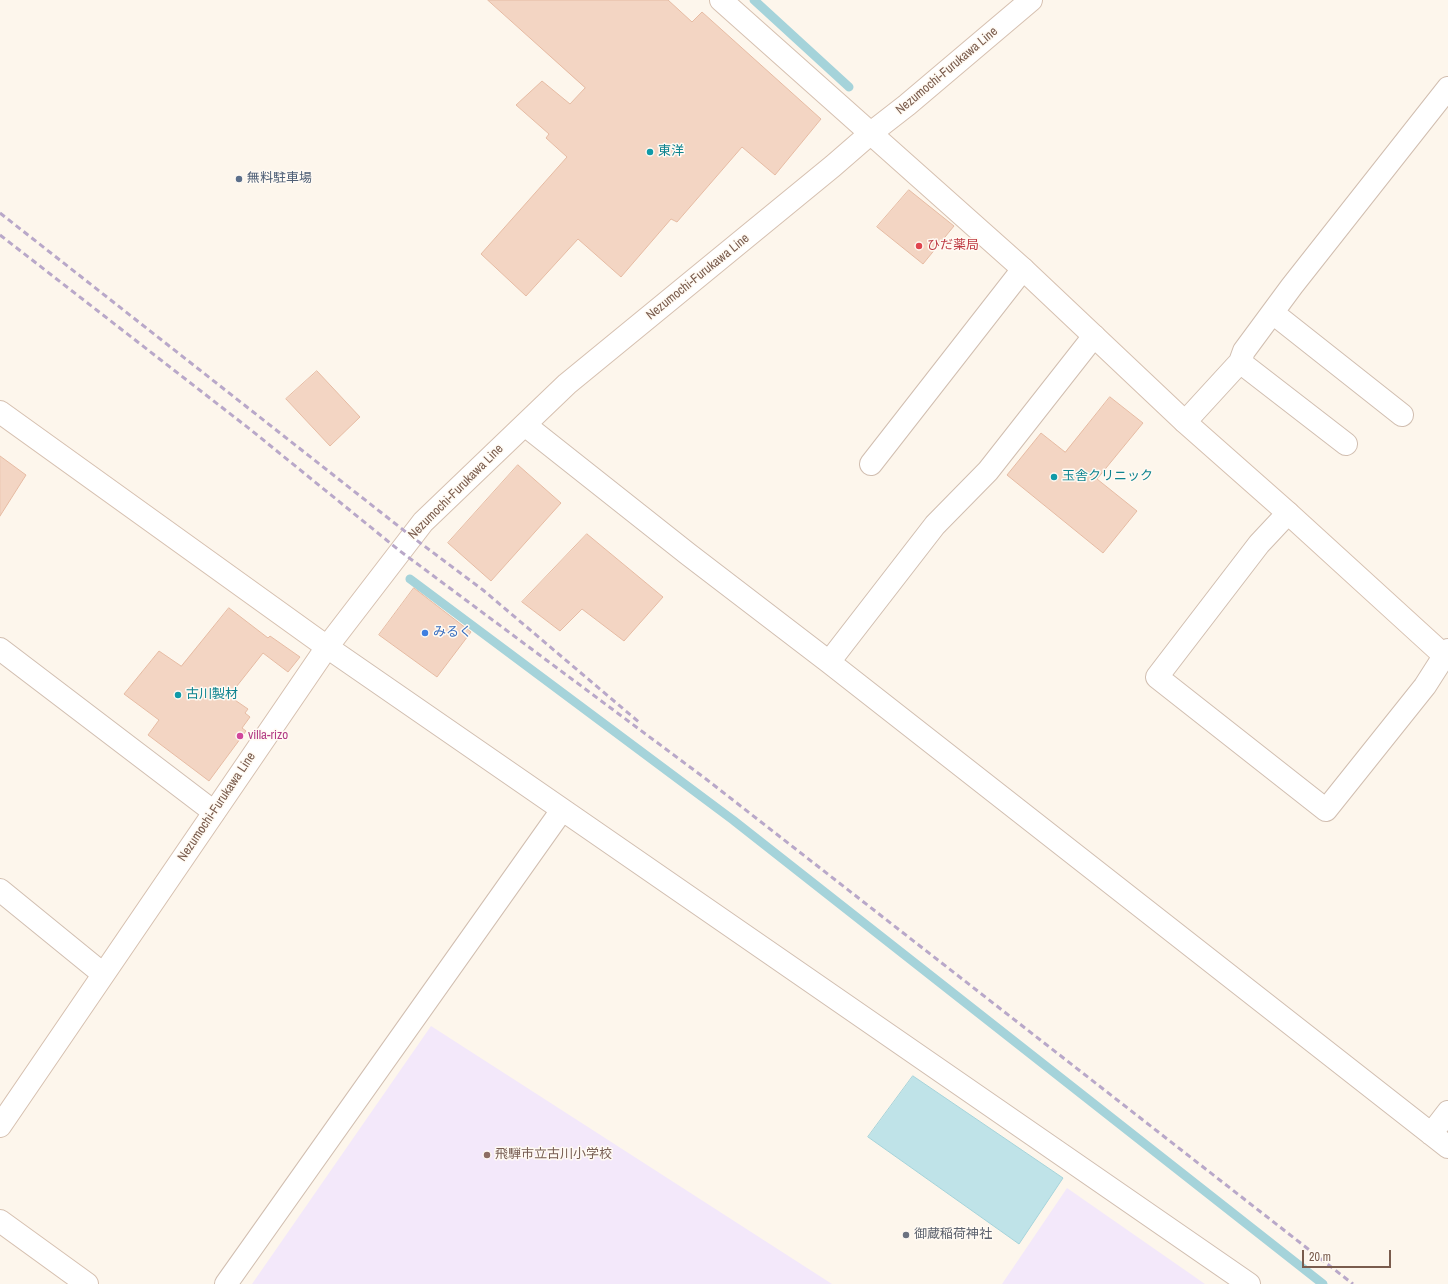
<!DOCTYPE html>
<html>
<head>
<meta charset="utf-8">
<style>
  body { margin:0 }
  #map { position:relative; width:1448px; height:1284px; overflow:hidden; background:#fdf6ec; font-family:"Archivo Narrow",sans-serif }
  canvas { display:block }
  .scale { position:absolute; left:1302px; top:1250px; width:89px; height:18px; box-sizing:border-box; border:2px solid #7a5c4d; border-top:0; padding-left:5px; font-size:12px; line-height:14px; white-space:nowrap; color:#7a5c4d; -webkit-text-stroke:3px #fffaf3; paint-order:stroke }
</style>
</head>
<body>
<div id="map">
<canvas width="1448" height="1284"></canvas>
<div class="scale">20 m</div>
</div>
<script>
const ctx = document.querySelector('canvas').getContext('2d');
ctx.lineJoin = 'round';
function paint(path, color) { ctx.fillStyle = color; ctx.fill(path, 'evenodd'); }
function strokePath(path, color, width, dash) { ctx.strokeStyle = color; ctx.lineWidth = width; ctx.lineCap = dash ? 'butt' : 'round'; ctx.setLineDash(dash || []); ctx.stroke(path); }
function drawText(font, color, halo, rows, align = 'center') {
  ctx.font = font + ' "Archivo Narrow","Noto Sans JP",sans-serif'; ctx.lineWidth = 3; ctx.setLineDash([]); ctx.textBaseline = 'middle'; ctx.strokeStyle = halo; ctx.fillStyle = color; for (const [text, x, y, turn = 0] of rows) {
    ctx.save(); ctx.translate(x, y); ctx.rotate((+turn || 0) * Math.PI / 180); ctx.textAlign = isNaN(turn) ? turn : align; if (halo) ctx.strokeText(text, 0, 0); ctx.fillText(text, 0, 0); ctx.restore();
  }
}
const education = new Path2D(`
  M431,1026l401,258h-580z
  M1067,1188l138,96h-203z`);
const water = new Path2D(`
  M913,1076l150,102 -44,66 -151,-107z`);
const stream = new Path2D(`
  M754,0l95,87
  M410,579l323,241 590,464`);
const building = new Path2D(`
  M488,0h180l24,22 10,-10 119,107 -46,56 -33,-28 -65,75 -6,-3 -50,58 -43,-38 -52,57 -45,-42 86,-97 -21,-19 3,-4 -33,-29 26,-24 28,23 15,-16z
  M909,190l45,36 -31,38 -46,-37z
  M317,371l43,46 -30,29 -44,-47z
  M1110,397l33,26 -46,56 40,32 -34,42 -96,-78 34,-42 24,19z
  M0,456l26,19 -26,41z
  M518,465l43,38 -70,78 -43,-38z
  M587,534l76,63 -39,44 -42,-32 -22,22 -38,-29z
  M414,588l57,44 -34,45 -58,-42z
  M229,608l39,30 2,-2 30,21 -12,15 -25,-19 -34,43 19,13 -3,4 5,4 -8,11 4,3 -37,50 -61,-46 11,-15 -35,-26 35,-43 22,15z`);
const street = new Path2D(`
  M1273,313l129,102
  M1240,362l106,82
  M1185,422l55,-60 4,-11 48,-65 156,-198
  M525,425l163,129 141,108 619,485
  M871,464l152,-195
  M1288,513l-29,31 -102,133 169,133 99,-124 23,-36
  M327,647l922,637
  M0,649l214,163
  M829,662l106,-137 53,-54 106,-135
  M0,890l103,84
  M1431,1134l17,-22
  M226,1284l336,-474`);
const secondary = new Path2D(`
  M721,0l302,269 162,153 103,91 160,146
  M0,412l327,235
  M0,1126l327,-479 96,-125 144,-138 266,-218 38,-33 36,-28 124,-105
  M0,1221l87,63`);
const rail = new Path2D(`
  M0,213l411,323 72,54 157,133
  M0,235l251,195 149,121 306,228 647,505`);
const markers = [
  [650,152,4,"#0f9aa8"],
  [239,179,4,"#5c6f8a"],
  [919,246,4,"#e0444e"],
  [1054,477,4,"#0f9aa8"],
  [425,633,4,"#3f7fe0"],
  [178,695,4,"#0f9aa8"],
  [240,736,4,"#d1479c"],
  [487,1155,4,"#8d6e63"],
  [906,1235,4,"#6b7280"]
];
const streetNames = [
  ["Nezumochi-Furukawa Line",947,71,-40],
  ["Nezumochi-Furukawa Line",698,277,-39],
  ["Nezumochi-Furukawa Line",456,492,-45],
  ["Nezumochi-Furukawa Line",217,807,-56]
];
const cultureNames = [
  ["東洋",658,152],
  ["玉舎クリニック",1062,477],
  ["古川製材",186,695]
];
const serviceNames = [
  ["無料駐車場",247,179]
];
const healthNames = [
  ["ひだ薬局",927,246]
];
const shopNames = [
  ["みるく",433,633]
];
const hotelNames = [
  ["villa-rizo",248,736]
];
const educationNames = [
  ["飛騨市立古川小学校",495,1155]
];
const worshipNames = [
  ["御蔵稲荷神社",914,1235]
];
paint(education, '#f3e8fa');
paint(water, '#bfe3e8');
strokePath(water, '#a5d3da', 1);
strokePath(stream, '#a5d3da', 9);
paint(building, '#f3d5c3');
strokePath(building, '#e6bba3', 1);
strokePath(street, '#d1beb0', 24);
strokePath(secondary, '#d6c0b0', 24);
strokePath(street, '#fff', 22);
strokePath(secondary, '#fff', 22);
strokePath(rail, '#b9a8c9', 3, [6, 4]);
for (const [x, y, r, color] of markers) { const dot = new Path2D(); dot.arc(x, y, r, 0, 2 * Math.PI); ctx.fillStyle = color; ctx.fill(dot); strokePath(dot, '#fffaf3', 1.5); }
drawText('13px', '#7a5c4d', '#fffaf3', streetNames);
drawText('13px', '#0d838f', '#fffaf3', cultureNames, 'left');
drawText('13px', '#4e5e75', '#fffaf3', serviceNames, 'left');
drawText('13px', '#be3a42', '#fffaf3', healthNames, 'left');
drawText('13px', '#366cbe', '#fffaf3', shopNames, 'left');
drawText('13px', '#b23c85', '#fffaf3', hotelNames, 'left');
drawText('13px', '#785e54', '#fffaf3', educationNames, 'left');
drawText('13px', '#5b616d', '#fffaf3', worshipNames, 'left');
</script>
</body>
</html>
